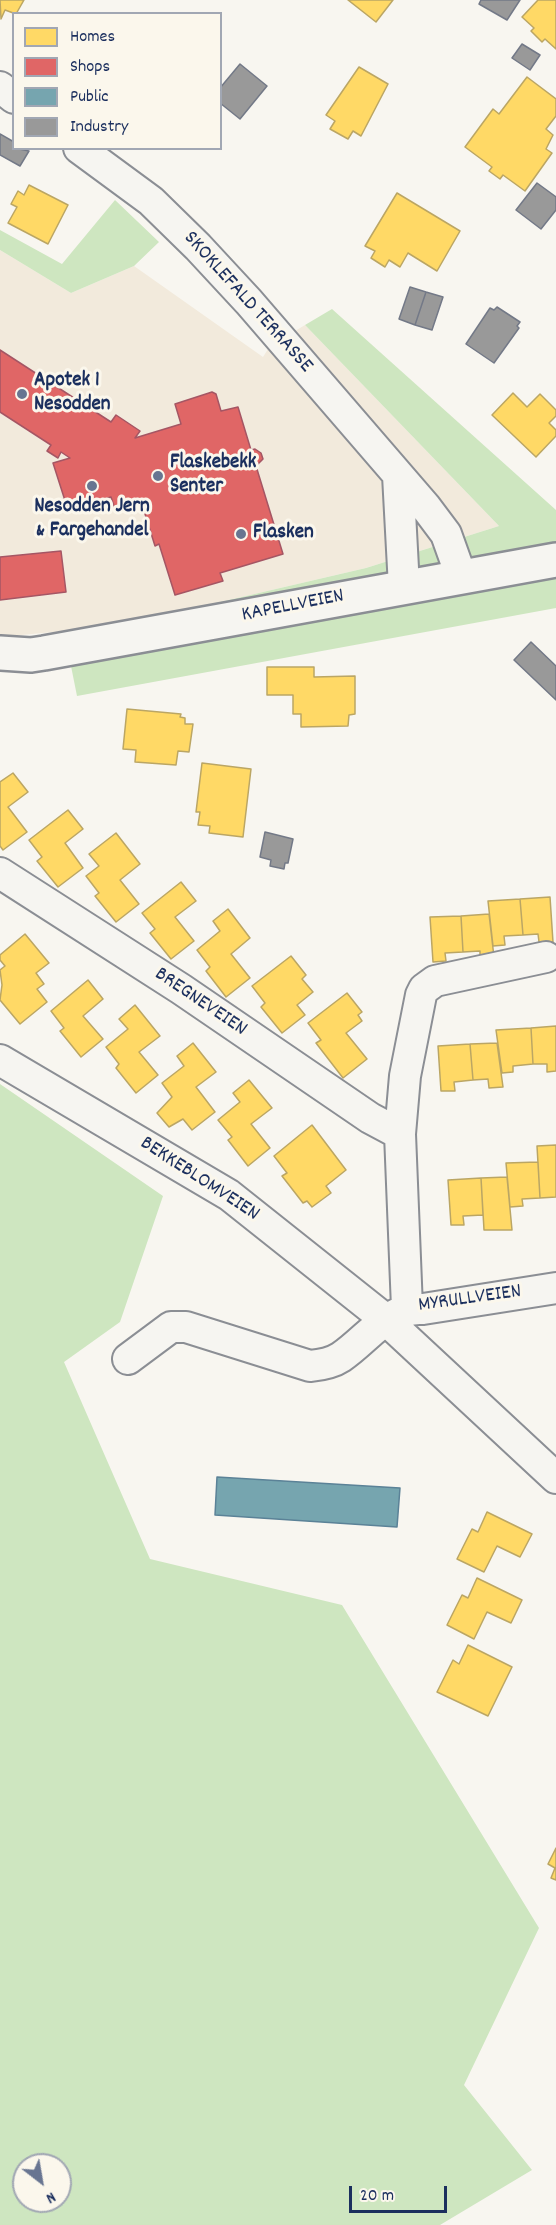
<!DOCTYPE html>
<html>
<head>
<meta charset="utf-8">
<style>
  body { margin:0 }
  #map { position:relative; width:556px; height:2225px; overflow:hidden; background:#f8f6f0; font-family:Dekko,sans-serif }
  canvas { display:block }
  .legend { position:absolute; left:12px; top:12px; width:210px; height:138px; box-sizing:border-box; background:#fbf7ec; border:2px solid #a1a7b3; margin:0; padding:8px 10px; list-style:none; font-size:18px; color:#1b2f5e }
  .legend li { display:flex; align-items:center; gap:12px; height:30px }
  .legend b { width:30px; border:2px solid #a1a7b3 }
  .north { position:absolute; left:12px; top:2153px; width:60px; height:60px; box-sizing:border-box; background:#fbf7ec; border:2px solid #a1a7b3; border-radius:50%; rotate:149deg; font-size:16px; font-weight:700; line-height:24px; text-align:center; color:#1b2f5e }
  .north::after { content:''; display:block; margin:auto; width:21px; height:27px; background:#687591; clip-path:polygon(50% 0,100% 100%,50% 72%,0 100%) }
  .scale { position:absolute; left:349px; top:2186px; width:98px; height:27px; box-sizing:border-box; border:3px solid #1b2f5e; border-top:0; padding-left:8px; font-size:18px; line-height:21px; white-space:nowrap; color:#1b2f5e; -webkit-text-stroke:4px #fbf7ec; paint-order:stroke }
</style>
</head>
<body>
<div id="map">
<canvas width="556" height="2225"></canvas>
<ul class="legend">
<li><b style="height:16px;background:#ffd966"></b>Homes</li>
<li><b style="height:16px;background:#e06666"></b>Shops</li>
<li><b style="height:16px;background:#76a5af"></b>Public</li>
<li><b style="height:16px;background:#999"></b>Industry</li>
</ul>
<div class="north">N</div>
<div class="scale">20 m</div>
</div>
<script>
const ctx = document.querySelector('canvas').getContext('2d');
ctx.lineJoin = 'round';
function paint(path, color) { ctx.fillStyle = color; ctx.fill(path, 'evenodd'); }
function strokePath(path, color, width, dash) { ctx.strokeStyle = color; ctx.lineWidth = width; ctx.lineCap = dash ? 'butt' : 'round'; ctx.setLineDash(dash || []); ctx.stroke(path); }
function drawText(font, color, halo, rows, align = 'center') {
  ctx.font = font + ' Dekko,sans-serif'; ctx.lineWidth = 6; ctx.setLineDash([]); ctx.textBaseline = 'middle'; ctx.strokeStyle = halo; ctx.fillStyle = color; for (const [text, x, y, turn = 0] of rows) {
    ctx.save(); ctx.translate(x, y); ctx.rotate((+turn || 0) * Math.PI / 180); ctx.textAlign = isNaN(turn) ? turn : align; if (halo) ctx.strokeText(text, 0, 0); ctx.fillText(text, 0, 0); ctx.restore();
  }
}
const built = new Path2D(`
  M0,250l71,43 63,-27 129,91 7,-11 35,-21 194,201 -133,42 -193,45 -109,18 -64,6z`);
const green = new Path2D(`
  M115,200l44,42 -25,24 -63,27 -71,-43v-20l62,34z
  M332,309l224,201v98l-479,88 -13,-65 109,-18 193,-45 133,-42 -194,-201z
  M0,1084l163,112 -43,126 -56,40 86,197 192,46 197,323 -75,157 68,85 -92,55h-440zM24,2165h36v36h-36z`);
const homes = new Path2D(`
  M0,0h24l-8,14 -11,-4 -4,9z
  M348,0h45l-17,22z
  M538,0h18v49l-11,-10 -3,3 -11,-11 3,-3 -12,-11z
  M359,67l29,17 -27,52 -8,-5 -5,8 -18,-10 5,-8 -9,-6z
  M527,77l29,22v17l-10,13 7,6 -7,14 6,4 -27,38 -22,-16 -3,4 -11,-8 3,-4 -27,-20 28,-38 6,5z
  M29,185l39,20 -20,39 -40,-21 9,-16 -6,-3 7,-13 6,4z
  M397,193l63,38 -23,40 -29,-18 -8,14 -11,-7 -4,7 -14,-9 4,-7 -10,-5z
  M513,393l14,14 13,-13 16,16v6l-7,7 7,7v6l-20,21 -44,-42z
  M267,667h47v10l41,-1v38l-6,1 -1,11 -47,1v-13h-8v-19h-26z
  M127,709l54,5 -1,3 5,1v6h8l-4,28 -11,-1 -2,14 -41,-3 1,-12 -13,-1z
  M202,763l49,6 -8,68 -34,-4 1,-7 -12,-1 2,-13h-4z
  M13,773l15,19 -20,15 19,25 -24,18 -3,-4v-64z
  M68,810l15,19 -18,14 18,25 -25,19 -21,-26 5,-4 -13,-17z
  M116,833l24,31 -20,16 19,24 -23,18 -21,-26 4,-3 -13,-17 13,-10 -10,-12z
  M181,882l15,19 -21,16 19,24 -23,18 -21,-26 5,-4 -13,-16z
  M550,897l3,45h-14l-1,-8 -15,1 -3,-36z
  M520,899l3,36 -19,1 1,9 -12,1 -5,-45z
  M228,909l22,29 -19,16 19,24 -24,19 -20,-26 4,-4 -13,-17 23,-19 -7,-10z
  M489,914l5,43 -14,2v-8l-17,1 -2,-36z
  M461,916l2,36 -18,1 1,8 -13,1 -3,-45z
  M25,934l24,29 -13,10 8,11 -7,5 10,13 -27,22 -20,-24 2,-15 -2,-15 5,-4 -5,-6v-5z
  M291,956l15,19 -4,4 11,13 -16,13 8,10 -23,18 -21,-26 4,-4 -13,-17z
  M88,980l15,19 -20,17 20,23 -22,18 -21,-26 4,-3 -13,-17z
  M347,993l15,19 -4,3 4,6 -16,12 21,26 -24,19 -27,-35 5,-3 -13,-17z
  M135,1005l25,31 -21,16 19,23 -22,18 -20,-25 3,-4 -13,-17 22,-18 -9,-10z
  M556,1026v45l-9,1v-8h-14l-2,-36z
  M531,1028l2,36 -20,2v6l-11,1 -6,-43z
  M193,1043l23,29 -20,15 19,25 -23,18 -9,-11 -14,8 -12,-14 15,-16 -10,-14 22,-17 -7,-10z
  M497,1043l6,44 -14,1 -1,-9 -15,1 -3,-36z
  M470,1044l3,36 -19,2 1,9h-14l-3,-45z
  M249,1080l23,28 -21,16 19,24 -22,18 -20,-26 4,-3 -14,-17 22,-18 -7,-9z
  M312,1125l34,45 -20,16 5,7 -19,14 -5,-6 -4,2 -21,-27 5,-3 -13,-17z
  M556,1145v52l-16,1 -3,-52z
  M538,1162l2,36 -18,1 1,7 -13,1 -4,-44z
  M507,1177l5,53h-28l-3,-52z
  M481,1178l2,37 -20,1 1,9h-13l-3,-45z
  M487,1512l45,22 -12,23 -23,-11 -13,26 -27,-13 15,-30 6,3z
  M477,1578l45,22 -11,23 -24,-11 -13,27 -27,-14 15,-30 6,3z
  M468,1645l44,22 -24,49 -51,-24 16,-32 6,4z
  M556,1848v32l-5,-2 4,-10 -7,-4z`);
const shops = new Path2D(`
  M0,350l111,72 5,-7 24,16 -5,7 46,-14 -6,-20 37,-12 4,2 5,17 17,-4 13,43 4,-1 6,4 2,6 -7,7 27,88 -63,19 3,8 -48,14 -16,-51 -4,2 -14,-45 -26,8 -4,-12 -43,13 -15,-47 17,-5 -9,-6 -3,6 -11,-7 4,-6 -51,-33z
  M61,551l5,41 -66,8v-43z`);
const public = new Path2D(`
  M217,1477l183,11 -3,39 -182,-12z`);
const industry = new Path2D(`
  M481,0h39l-13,20 -28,-16z
  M522,44l18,11 -10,15 -18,-12z
  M240,64l27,22 -27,33 -20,-16v-15z
  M0,134l14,8v6l15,3 -9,15 -20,-11z
  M537,183l19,14v13l-15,19 -25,-19z
  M410,287l16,5 -11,33 -16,-6z
  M426,292l17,5 -11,33 -17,-5z
  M497,307l23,15 -3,4 2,2 -25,35 -28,-19 24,-36 4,2z
  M531,642l25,24v34l-42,-40z
  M265,832l28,7 -5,24h-3l-1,6 -14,-3 1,-6 -11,-3z`);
const minor = new Path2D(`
  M0,87l14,11
  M79,148l72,53 47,46 51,55 176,204 21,28 15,42
  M398,475l6,112
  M0,873l181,116 189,129 30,16
  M0,1060l229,135 156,124 171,159
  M407,1308l-7,-174 5,-58 16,-81 3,-6 11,-8 111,-24
  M128,1359l43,-32h15l124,39c11,-1 22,-3 31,-9 28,-19 46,-50 82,-48l133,-21`);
const secondary = new Path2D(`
  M0,653l31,2 13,-2 512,-93`);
const markers = [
  [22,394,6,"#687591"],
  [158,476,6,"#687591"],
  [92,486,6,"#687591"],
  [241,534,6,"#687591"]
];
const streetNames = [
  ["SKOKLEFALD TERRASSE",247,303,48],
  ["KAPELLVEIEN",293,607,-11],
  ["BREGNEVEIEN",200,1003,34],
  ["BEKKEBLOMVEIEN",199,1180,33],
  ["MYRULLVEIEN",470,1300,-8]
];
const poiNames = [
  ["Apotek 1",34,382],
  ["Nesodden",34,406],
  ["Flaskebekk",170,464],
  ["Senter",170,488],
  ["Nesodden Jern",92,508,"center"],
  ["& Fargehandel",92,532,"center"],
  ["Flasken",253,534]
];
paint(built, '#f2eadc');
paint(green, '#cee6c0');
paint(homes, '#ffd966');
strokePath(homes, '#bba664', 1.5);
paint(shops, '#e06666');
strokePath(shops, '#a55664', 1.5);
paint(public, '#76a5af');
strokePath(public, '#5b8297', 1.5);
paint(industry, '#999');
strokePath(industry, '#737987', 1.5);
strokePath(minor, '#8b8e94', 34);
strokePath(secondary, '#8b8e94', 38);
strokePath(minor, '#f6f5f1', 30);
strokePath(secondary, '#f6f5f1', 33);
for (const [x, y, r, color] of markers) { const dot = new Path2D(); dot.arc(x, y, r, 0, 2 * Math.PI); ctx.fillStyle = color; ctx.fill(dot); strokePath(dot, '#fbf7ec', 2); }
drawText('21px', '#1b2f5e', '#fbf7ec', streetNames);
drawText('bold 21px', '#1b2f5e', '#fbf7ec', poiNames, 'left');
</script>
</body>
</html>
